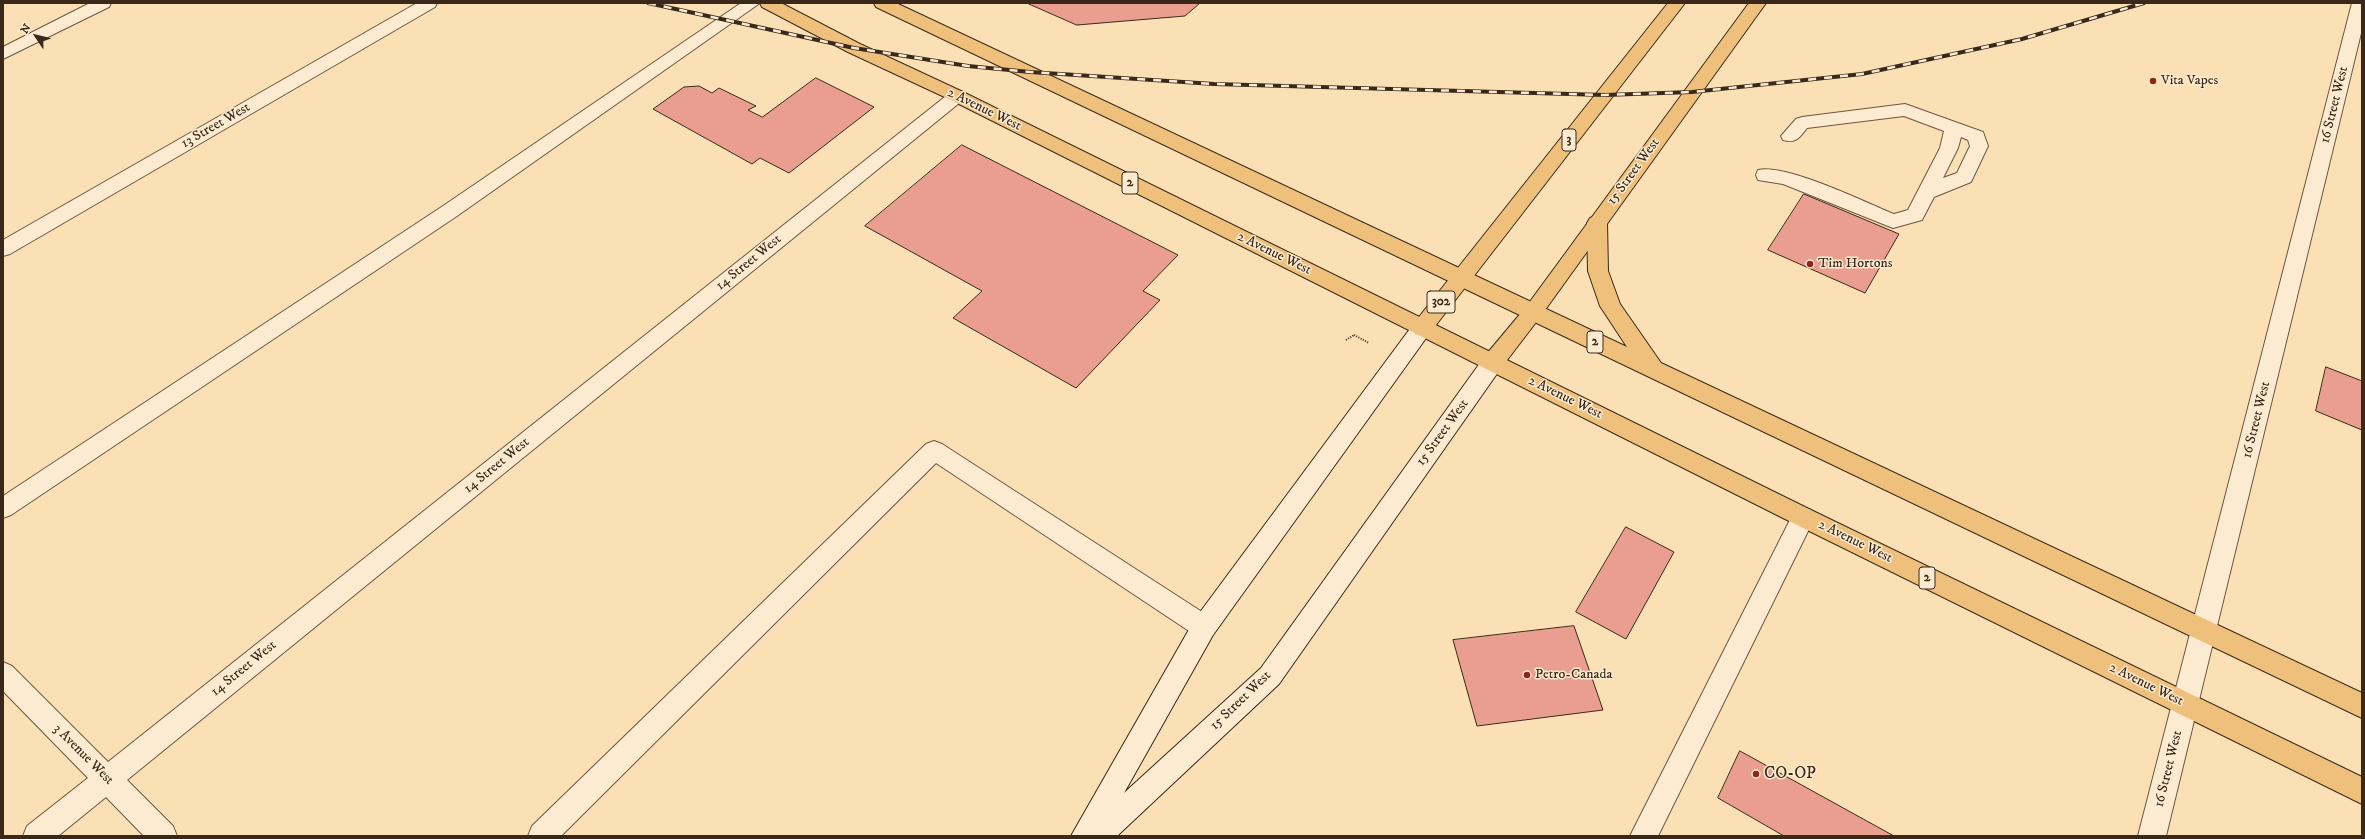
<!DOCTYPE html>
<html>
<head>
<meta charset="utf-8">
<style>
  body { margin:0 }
  #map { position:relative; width:2365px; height:839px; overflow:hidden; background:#fbe0b6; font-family:"IM FELL DW Pica",serif }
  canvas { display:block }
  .frame { position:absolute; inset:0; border:4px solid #3a291a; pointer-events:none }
  .north { position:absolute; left:16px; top:16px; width:40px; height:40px; -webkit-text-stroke:3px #fcebd0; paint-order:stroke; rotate:305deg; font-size:11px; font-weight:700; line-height:16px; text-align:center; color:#3a291a }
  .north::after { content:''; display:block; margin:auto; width:14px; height:18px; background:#3a291a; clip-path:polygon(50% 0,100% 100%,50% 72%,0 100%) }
</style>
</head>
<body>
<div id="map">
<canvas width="2365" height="839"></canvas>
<div class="frame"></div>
<div class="north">N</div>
</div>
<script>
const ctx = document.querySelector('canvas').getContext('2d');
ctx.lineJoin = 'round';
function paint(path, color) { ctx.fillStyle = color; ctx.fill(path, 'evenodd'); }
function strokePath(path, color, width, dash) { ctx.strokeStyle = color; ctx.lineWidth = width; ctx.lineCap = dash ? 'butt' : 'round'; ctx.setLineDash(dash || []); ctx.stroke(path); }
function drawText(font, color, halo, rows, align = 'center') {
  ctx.font = font + ' "IM FELL DW Pica",serif'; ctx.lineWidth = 3; ctx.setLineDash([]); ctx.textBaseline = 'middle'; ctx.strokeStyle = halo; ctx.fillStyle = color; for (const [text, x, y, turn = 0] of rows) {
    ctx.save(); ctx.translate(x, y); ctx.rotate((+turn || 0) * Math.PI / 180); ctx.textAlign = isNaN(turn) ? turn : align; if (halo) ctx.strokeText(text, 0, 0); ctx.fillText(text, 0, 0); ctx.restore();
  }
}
const building = new Path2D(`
  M1027,3h173l-15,13 -108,9z
  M816,78l58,29 -85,66 -29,-15 -8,6 -99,-55 31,-22 15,-1 13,7 7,-5 37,18 -8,4 14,7z
  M962,145l216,110 -35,36 17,9 -84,88 -123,-70 29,-27 -117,-65z
  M1804,194l95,40 -34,59 -97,-43z
  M2326,367l36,14v49l-46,-19z
  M1626,527l48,25 -48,87 -50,-27z
  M1574,626l29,84 -126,16 -24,-86z
  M1740,751l154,85h-110l-66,-38z`);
const path = new Path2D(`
  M1354,335l15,8
  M1346,340l8,-5`);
const lane = new Path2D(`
  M90,3h21l-2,4 -106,52v-12z
  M741,3h19l-303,213 -446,299 -8,3v-22l440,-290z
  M1905,104l78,28 5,14 -17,36 -37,15 -12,23 -29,8 -110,-44 -25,-4 -2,-5 2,-5c27,-7 107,32 136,44l14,-4 32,-62 4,-17 -40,-15 -97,12c-7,9 -11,16 -24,12l-2,-4 15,-17 6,-2zM1961,137l7,3 2,6 -13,27 -14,5 15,-30z
  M934,441l8,3 271,175 3,8 -3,8 -9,3 -9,-3 -259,-172 -375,373h-33l4,-10 394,-382z
  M1803,507l8,3 4,7 -157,319h-28l165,-326z`);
const street = new Path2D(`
  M417,3h20l-2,4 -425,247 -7,2v-16z
  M2352,3h10v26l-196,807h-28z
  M957,90l6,2 3,4 -3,4 -836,680 46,46 4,10h-33l-38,-39 -48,39h-35l4,-10 61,-48 -85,-87v-29l9,4 96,96 843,-670z`);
const secondary = new Path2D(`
  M1422,320l7,2 3,6 -3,6 -216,301 -89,158 137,-125 224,-312 8,-2 8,2 3,6 -3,6 -222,316 -162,152h-46l124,-217 220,-297z`);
const primary = new Path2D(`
  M1668,3h17l-256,331 -7,2 -7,-2 -3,-6 3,-6z
  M1749,3h17l-226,314 -39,51 -8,2 -8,-2 -3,-6 3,-6 41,-49z`);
const highway = new Path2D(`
  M760,3h21l79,41 103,48 848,418 551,267v27l-567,-280 -844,-424 -103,-48 -86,-45z
  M874,3h22l731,344 -27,-41 -12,-35 -1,-48 3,-5 7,-2 7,2 3,5 1,48 12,33 41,59 701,330v25l-1486,-711z`);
const rail = new Path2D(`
  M648,3l206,45 114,18 62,6 184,12 391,11 87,-3 170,-18 160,-35 122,-36`);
const markers = [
  [2153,81,4,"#8f2418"],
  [1810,264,4,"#8f2418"],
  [1527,675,4,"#8f2418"],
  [1756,774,4,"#8f2418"]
];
const shields = [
  [1569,140,14],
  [1130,183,16],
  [1441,302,28],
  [1595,342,16],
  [1927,578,16]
];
const shieldNames = [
  ["3",1569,140],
  ["2",1130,183],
  ["302",1441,302],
  ["2",1595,342],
  ["2",1927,578]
];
const poiNames = [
  ["Vita Vapes",2161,81],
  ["Tim Hortons",1818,264],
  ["Petro-Canada",1535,675]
];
const streetNames = [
  ["16 Street West",2335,105,-76],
  ["2 Avenue West",984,110,26],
  ["13 Street West",216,126,-30],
  ["15 Street West",1634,172,-54],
  ["2 Avenue West",1274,254,26],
  ["14 Street West",749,263,-39],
  ["2 Avenue West",1565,398,26],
  ["16 Street West",2257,420,-76],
  ["15 Street West",1443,433,-54],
  ["14 Street West",497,466,-39],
  ["2 Avenue West",1855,542,26],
  ["14 Street West",244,669,-39],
  ["2 Avenue West",2146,685,26],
  ["15 Street West",1241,701,-44],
  ["3 Avenue West",83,755,45],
  ["16 Street West",2169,769,-76]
];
const nearPoinames = [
  ["CO-OP",1764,774]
];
paint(building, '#ea9e90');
strokePath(building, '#3a291a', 1);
strokePath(lane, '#6a5741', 2);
strokePath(street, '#6a5741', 2);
strokePath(secondary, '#3a291a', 2);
strokePath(primary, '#3a291a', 2);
strokePath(highway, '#3a291a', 2);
strokePath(path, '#3a291a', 2, [1, 1.5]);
paint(lane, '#fcebd0');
paint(street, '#fcebd0');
paint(secondary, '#fcebd0');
paint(primary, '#eec07b');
paint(highway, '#eec07b');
strokePath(rail, '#3a291a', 4);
strokePath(rail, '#fcebd0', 2.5, [8]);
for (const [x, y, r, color] of markers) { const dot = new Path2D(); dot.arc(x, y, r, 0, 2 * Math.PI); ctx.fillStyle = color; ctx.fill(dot); strokePath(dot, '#fcebd0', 1.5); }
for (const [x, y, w] of shields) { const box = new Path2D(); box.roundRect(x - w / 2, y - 11, w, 22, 3); ctx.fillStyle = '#fcebd0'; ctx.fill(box); strokePath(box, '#3a291a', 1); }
drawText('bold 13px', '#3a291a', null, shieldNames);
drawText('14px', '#3a291a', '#fcebd0', poiNames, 'left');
drawText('14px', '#3a291a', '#fcebd0', streetNames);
drawText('17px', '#3a291a', '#fcebd0', nearPoinames, 'left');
</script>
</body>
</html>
